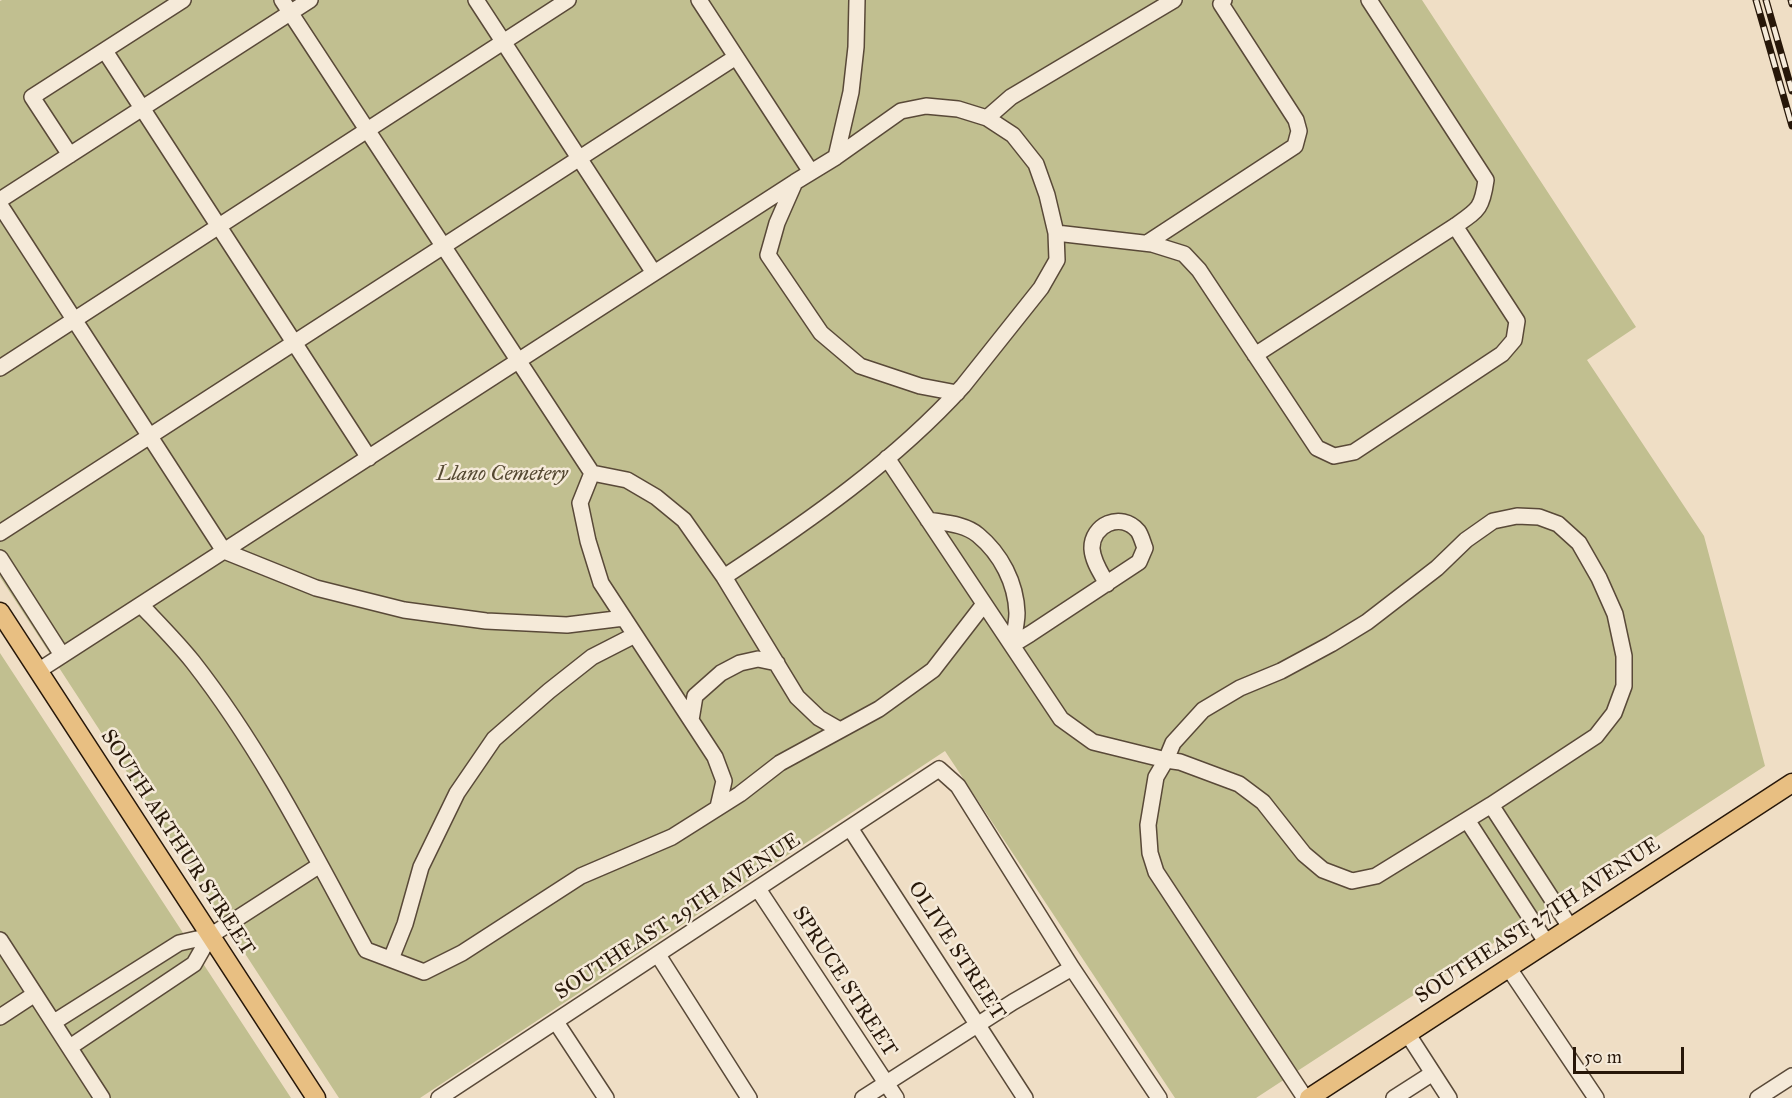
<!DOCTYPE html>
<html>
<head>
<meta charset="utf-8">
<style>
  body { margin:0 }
  #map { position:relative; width:1792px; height:1098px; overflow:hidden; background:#efdec5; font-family:"IM FELL Great Primer",serif }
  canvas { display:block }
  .scale { position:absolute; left:1573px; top:1047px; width:111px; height:27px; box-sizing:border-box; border:3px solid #271709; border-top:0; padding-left:8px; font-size:18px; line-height:21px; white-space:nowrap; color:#271709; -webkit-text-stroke:4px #f5ead9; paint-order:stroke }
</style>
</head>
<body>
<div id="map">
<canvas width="1792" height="1098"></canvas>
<div class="scale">50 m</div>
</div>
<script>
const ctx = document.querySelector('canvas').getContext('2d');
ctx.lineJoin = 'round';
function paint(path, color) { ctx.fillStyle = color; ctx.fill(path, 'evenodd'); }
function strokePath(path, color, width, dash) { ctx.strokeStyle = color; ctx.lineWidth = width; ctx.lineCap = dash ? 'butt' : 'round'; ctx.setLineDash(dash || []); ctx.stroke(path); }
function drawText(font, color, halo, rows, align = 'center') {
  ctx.font = font + ' "IM FELL Great Primer",serif'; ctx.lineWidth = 5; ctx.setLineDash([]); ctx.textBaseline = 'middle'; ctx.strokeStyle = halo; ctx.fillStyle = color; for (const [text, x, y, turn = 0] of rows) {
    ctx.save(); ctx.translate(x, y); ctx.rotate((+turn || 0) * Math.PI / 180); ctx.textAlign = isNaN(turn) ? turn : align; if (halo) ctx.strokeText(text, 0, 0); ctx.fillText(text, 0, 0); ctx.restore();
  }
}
const green = new Path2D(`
  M2,0h1420l214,327 -49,33 117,176 61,230 -509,332h-81l-230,-347 -525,347h-81l-339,-521v-576z
  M0,653l291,445h-291z`);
const minor = new Path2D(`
  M282,0l310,473
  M476,0l178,273
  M699,0l112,172
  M105,51l264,407
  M987,118l24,-21 163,-97
  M70,155l-38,-58 151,-97
  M836,157l15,-65 5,-45 1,-47
  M0,200l310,-200
  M0,205l224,346 92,37 88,22 82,11 81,4 57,-7
  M1056,233l96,11 32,10 15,16 118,178 17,8 20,-4 148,-98 12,-14 3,-19 -62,-95
  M1147,243l148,-97 4,-15 -3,-11 -75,-116 3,-4
  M1255,355l200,-129c23,-16 27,-17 31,-46l-117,-180
  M0,368l568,-368
  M887,458l174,261 32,23 73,18 14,2 59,22 24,18 41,52 19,16 29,11 24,-5 115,-71 105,-69 18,-23 10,-27v-30l-9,-42 -16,-36 -20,-35 -21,-19 -19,-7 -22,-1 -24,5 -27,19 -29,28 -70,54 -36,22 -50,27 -41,17 -37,22 -30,33 -7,17 -10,17 -8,48 2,28 6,19 149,226
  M928,520c17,3 37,4 50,15 23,19 38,48 39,78 0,10 -3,22 -5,32
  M0,533l736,-476
  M0,558l62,97
  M724,577c85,-56 171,-116 239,-191l78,-98 16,-28 -1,-27 -9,-38 -11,-31 -23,-29 -26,-17 -29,-9 -32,-3 -25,5 -65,46 -41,25 -18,41 -9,32 53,78 39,33 60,20 37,7
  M141,605c17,18 36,37 52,57 69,88 120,190 173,288l58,22 38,-19 119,-77 91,-39 68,-43 40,-31 99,-54 54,-39 51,-66
  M1012,645l18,-11 109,-72 6,-14c-2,-5 -4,-13 -7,-17 -17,-20 -47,-6 -46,18 1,13 9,24 15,35
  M38,671l757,-489
  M691,720l4,-24 26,-23 19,-10 18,-4 19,4
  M1491,805l79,122
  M718,807l6,-26 -9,-24 -114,-174 -13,-42 -8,-38 12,-30 35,7 29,17 28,23 40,57 73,120 22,21 21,12
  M1467,820l79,122
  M850,828l175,270
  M758,889l138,209
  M0,940l102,158
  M658,955l91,143
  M391,959l14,-35 16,-57 36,-74 37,-54 55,-48 43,-34 43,-22
  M1508,967l88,131
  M0,1017l35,-23
  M54,1022l125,-79 31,-7 110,-71
  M556,1022l50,76
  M1407,1033l42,65
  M70,1047l124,-83 16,-28
  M439,1098l500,-329 19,17 114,182 87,130
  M863,1098l150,-96 59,-34
  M1394,1098l39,-25
  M1758,1098l34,-22`);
const major = new Path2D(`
  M0,612l316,486
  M1309,1098l483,-315`);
const rail = new Path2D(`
  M1756,0l36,126
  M1766,0l26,91
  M1791,0l1,4`);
const parkNames = [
  ["Llano Cemetery",502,475]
];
const streetNames = [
  ["SOUTH ARTHUR STREET",177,843,57],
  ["SOUTHEAST 29TH AVENUE",678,917,-33],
  ["SOUTHEAST 27TH AVENUE",1538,921,-33],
  ["OLIVE STREET",956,951,57],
  ["SPRUCE STREET",844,982,57]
];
paint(green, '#c1bf90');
strokePath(minor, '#594938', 18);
strokePath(major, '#271709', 21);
strokePath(minor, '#f5ead9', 15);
strokePath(major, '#e8bf82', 18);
strokePath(rail, '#271709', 7);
strokePath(rail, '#f5ead9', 4.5, [14]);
drawText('italic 21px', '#554932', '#f5ead9', parkNames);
drawText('21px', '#271709', '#f5ead9', streetNames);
</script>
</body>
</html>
